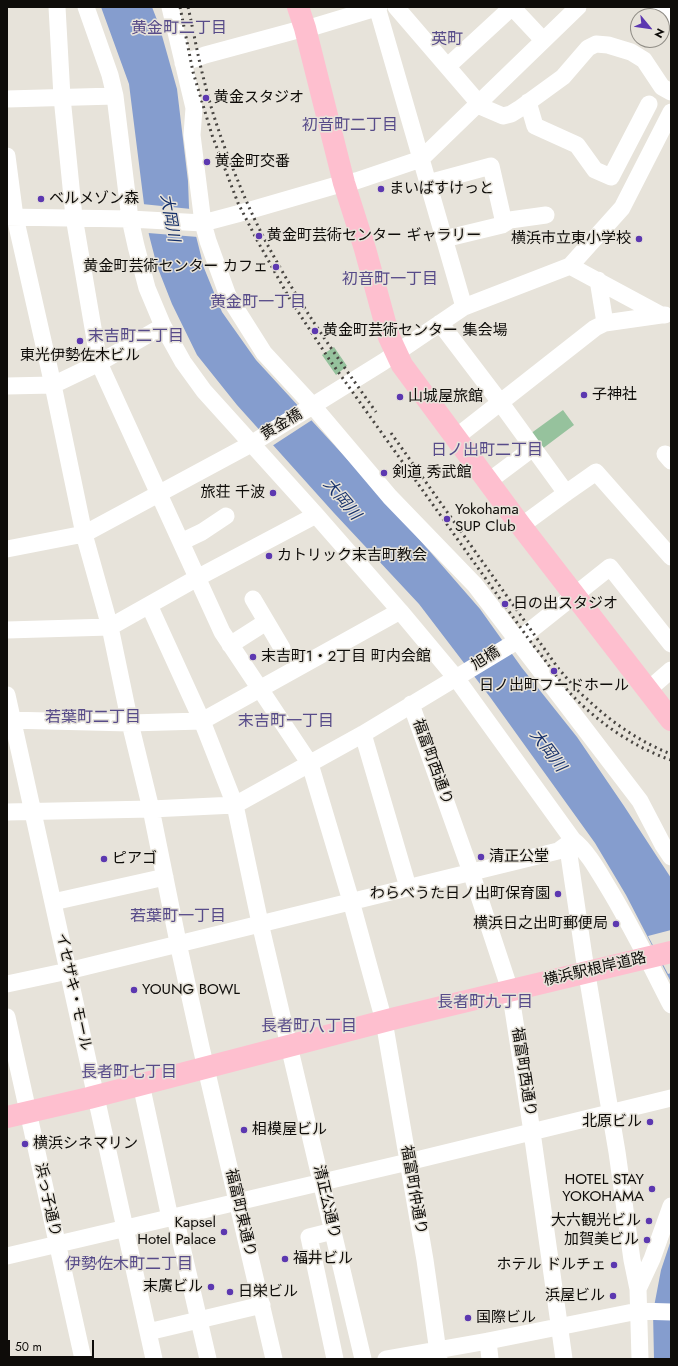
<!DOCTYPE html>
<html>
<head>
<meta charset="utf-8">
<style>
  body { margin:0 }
  #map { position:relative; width:678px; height:1366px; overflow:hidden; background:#e7e3da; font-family:Jost,sans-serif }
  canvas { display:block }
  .frame { position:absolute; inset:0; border:8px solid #0e0c09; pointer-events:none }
  .north { position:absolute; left:630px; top:8px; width:40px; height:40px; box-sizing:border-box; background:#e7e3da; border:1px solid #908d86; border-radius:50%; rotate:119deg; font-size:11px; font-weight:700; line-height:16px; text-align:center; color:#0e0c09 }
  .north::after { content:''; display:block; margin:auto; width:14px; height:18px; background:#5c38b0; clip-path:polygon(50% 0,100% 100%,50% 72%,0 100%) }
  .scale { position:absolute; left:8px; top:1340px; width:86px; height:18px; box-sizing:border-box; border:2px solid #0e0c09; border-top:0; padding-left:5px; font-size:12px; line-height:14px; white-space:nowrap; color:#0e0c09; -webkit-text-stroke:3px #e7e3da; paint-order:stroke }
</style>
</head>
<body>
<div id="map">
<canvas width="678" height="1366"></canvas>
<div class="frame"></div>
<div class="north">N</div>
<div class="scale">50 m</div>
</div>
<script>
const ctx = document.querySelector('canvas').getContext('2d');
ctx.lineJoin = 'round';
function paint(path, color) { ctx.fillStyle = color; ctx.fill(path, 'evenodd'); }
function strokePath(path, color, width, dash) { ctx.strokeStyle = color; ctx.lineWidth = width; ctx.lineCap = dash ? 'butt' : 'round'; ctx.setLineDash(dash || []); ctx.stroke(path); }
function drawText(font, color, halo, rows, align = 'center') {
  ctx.font = font + ' Jost,"Noto Sans JP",sans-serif'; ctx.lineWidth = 3; ctx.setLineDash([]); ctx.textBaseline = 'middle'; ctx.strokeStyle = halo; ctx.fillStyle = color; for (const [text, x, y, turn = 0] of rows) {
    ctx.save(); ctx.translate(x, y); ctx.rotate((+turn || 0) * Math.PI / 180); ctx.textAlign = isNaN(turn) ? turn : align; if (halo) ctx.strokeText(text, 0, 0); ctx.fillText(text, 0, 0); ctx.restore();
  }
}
const green = new Path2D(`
  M334,347l13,19 -11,9 -14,-20z
  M563,410l11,15 -32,24 -12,-15z`);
const water = new Path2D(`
  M101,7h51l7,18 18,64 11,92 1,27 15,60 18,44 34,48 136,148 88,101 42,59 55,69 47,69 47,72v104l-45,-87 -31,-52 -105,-146 -71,-93 -85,-91 -97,-108 -40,-50 -25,-51 -15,-38 -8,-31 -5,-31 -15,-120z
  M671,1240v119h-17l-1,-47 8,-42z`);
const pier = new Path2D(`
  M142,204l49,5 7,28 -50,-4z
  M300,404l12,16 -40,26 -14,-16z
  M671,930v43l-3,1 -20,-38z`);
const minor = new Path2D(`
  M57,7l5,90 12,120 25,146 123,269 88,132 41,137 33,120 41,239 14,99
  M86,7l24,68 5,21 15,123 6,27 11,42 16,38 20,36 21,29 112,124 84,96 56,67 117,162c14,11 24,29 33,44 24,39 44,80 65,121
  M170,7l24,101 -2,27 11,88 5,18 20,55 36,57 49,53 77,91 85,88 165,216 23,44 8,12
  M377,7l87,300
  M396,7l86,100 21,9 8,-2 8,-5 44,-32 25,-29 8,-4 12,1 23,7 13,8 18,27 9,5
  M512,7l31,33
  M661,7l10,10
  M183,63l22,-8 100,-27 8,-1 66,-20
  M448,66l64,-59
  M7,99l108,-3
  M528,102l7,24 42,19 18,25 16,7 38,-73
  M7,156l8,61 38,168 31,149 26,93 20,96 21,86 29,143 21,95 73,312
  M428,183l63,-17 13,57
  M7,217l123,2 73,4 34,-9 107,-31 12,-2 65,-22 157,-152
  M444,239l58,-14 8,-5 36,-5
  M570,266l52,-58 49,-96
  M598,280l7,43
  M440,323l60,79 66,91
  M7,386l46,-1 46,-22 64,-37
  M455,438l140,-110 10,-5 56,-8h4
  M665,454l6,7
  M497,475l36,-27
  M521,526l45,-33 30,-21 75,85
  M181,542l21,-10 24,-16
  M7,549l77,-15 167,-90 132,-82 81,-55 106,-41 91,49
  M253,599l29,49
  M149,605l53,116 33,84 25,118 103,436
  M7,630l103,-3 87,-49 119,-63
  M230,645l36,-23
  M656,683l15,-13
  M7,695l147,664
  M411,704l60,168 39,118 22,142 32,227
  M7,720l123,3 72,-2 198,-110
  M363,734l45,153
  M7,812l144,-3 84,-4 128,-71 154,-93 93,-74 61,77
  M573,840l-4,15 15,102 33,195 15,108 6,29 2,70
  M53,902l112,-25
  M7,984l61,-13 490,-120 15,-11
  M7,1017l76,342
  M141,1084l29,134
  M175,1217l33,142
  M333,1231l-24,6 26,122
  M7,1256l401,-94 263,-64
  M638,1289l14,-30 19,-53
  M148,1332l114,-27
  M488,1341l2,18
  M386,1359l102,-18 150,-30 33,1`);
const major = new Path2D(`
  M298,7l7,21 39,155 21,66 24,88 13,28 119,161 150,194
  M7,1117l82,-19 307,-80 275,-66`);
const rail = new Path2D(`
  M180,7l13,65 19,63 26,68 20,39 33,59 38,58 204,286c13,15 23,32 36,47 27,29 64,55 102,68
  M188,7c6,26 10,51 17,77 8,33 20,66 33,97 33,84 86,158 138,231
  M391,433l167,235c9,10 18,22 29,31 24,23 53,43 84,55`);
const markers = [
  [206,98,4,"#5c38b0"],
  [207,162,4,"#5c38b0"],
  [381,189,4,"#5c38b0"],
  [41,199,4,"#5c38b0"],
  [259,236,4,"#5c38b0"],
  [639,239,4,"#5c38b0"],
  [276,267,4,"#5c38b0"],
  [315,331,4,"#5c38b0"],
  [80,341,4,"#5c38b0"],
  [584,395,4,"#5c38b0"],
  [400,397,4,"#5c38b0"],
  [384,473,4,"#5c38b0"],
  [273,493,4,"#5c38b0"],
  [447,519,4,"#5c38b0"],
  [269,556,4,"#5c38b0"],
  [505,604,4,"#5c38b0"],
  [253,657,4,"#5c38b0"],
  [554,671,4,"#5c38b0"],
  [481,857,4,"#5c38b0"],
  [104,859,4,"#5c38b0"],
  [558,894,4,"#5c38b0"],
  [616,924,4,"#5c38b0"],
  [134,990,4,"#5c38b0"],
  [650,1122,4,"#5c38b0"],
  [244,1130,4,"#5c38b0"],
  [25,1144,4,"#5c38b0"],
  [652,1189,4,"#5c38b0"],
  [649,1221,4,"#5c38b0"],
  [224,1232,4,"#5c38b0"],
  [647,1240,4,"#5c38b0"],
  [285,1259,4,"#5c38b0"],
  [614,1265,4,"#5c38b0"],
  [211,1287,4,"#5c38b0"],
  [230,1292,4,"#5c38b0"],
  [613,1296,4,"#5c38b0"],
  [468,1318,4,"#5c38b0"]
];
const poiNames = [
  ["黄金スタジオ",214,98],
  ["黄金町交番",215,162],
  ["まいばすけっと",389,189],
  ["ベルメゾン森",49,199],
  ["黄金町芸術センター ギャラリー",267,236],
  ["横浜市立東小学校",631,239,"right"],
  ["黄金町芸術センター カフェ",268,267,"right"],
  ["黄金町芸術センター 集会場",323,331],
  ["東光伊勢佐木ビル",80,356,"center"],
  ["子神社",592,395],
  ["山城屋旅館",408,397],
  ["剣道 秀武館",392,473],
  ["旅荘 千波",265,493,"right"],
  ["Yokohama",455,510],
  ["SUP Club",455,527],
  ["カトリック末吉町教会",277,556],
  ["日の出スタジオ",513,604],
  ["末吉町1・2丁目 町内会館",261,657],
  ["日ノ出町フードホール",554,686,"center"],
  ["清正公堂",489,857],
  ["ピアゴ",112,859],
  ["わらべうた日ノ出町保育園",550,894,"right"],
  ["横浜日之出町郵便局",608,924,"right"],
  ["YOUNG BOWL",142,990],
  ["北原ビル",642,1122,"right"],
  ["相模屋ビル",252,1130],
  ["横浜シネマリン",33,1144],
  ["HOTEL STAY",644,1180,"right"],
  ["YOKOHAMA",644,1197,"right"],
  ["大六観光ビル",641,1221,"right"],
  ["Kapsel",216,1223,"right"],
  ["Hotel Palace",216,1240,"right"],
  ["加賀美ビル",639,1240,"right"],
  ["福井ビル",293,1259],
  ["ホテル ドルチェ",606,1265,"right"],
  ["末廣ビル",203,1287,"right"],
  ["日栄ビル",238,1292],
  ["浜屋ビル",605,1296,"right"],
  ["国際ビル",476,1318]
];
const streetNames = [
  ["黄金橋",282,425,-31],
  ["旭橋",486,659,-32],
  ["福富町西通り",432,762,70],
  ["横浜駅根岸道路",595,970,-13],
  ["イセザキ・モール",73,992,78],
  ["福富町西通り",523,1072,81],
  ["福富町仲通り",413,1190,80],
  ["浜っ子通り",47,1200,78],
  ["清正公通り",326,1202,77],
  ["福富町東通り",240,1213,77]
];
const neighbourhoodNames = [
  ["黄金町二丁目",179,29],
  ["英町",447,40],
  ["初音町二丁目",350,126],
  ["初音町一丁目",390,280],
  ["黄金町一丁目",258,303],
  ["末吉町二丁目",136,337],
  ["日ノ出町二丁目",487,451],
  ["若葉町二丁目",93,718],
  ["末吉町一丁目",286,722],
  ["若葉町一丁目",178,917],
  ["長者町九丁目",485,1003],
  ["長者町八丁目",309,1027],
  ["長者町七丁目",129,1073],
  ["伊勢佐木町二丁目",129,1265]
];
const waterNames = [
  ["大岡川",169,218,80],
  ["大岡川",341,500,50],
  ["大岡川",547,751,53]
];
paint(green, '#96c29d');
paint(water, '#859dce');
paint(pier, '#e7e3da');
strokePath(minor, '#fff', 17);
strokePath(major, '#febfcf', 22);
strokePath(rail, '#484541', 3, [2, 4]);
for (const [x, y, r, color] of markers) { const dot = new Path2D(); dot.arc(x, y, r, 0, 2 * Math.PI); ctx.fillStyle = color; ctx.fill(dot); strokePath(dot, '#e7e3da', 1.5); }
drawText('15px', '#0e0c09', '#e7e3da', poiNames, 'left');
drawText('15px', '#0e0c09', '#e7e3da', streetNames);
drawText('16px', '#574b89', '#e7e3da', neighbourhoodNames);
drawText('italic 16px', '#16306a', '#e7e3da', waterNames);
</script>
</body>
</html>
